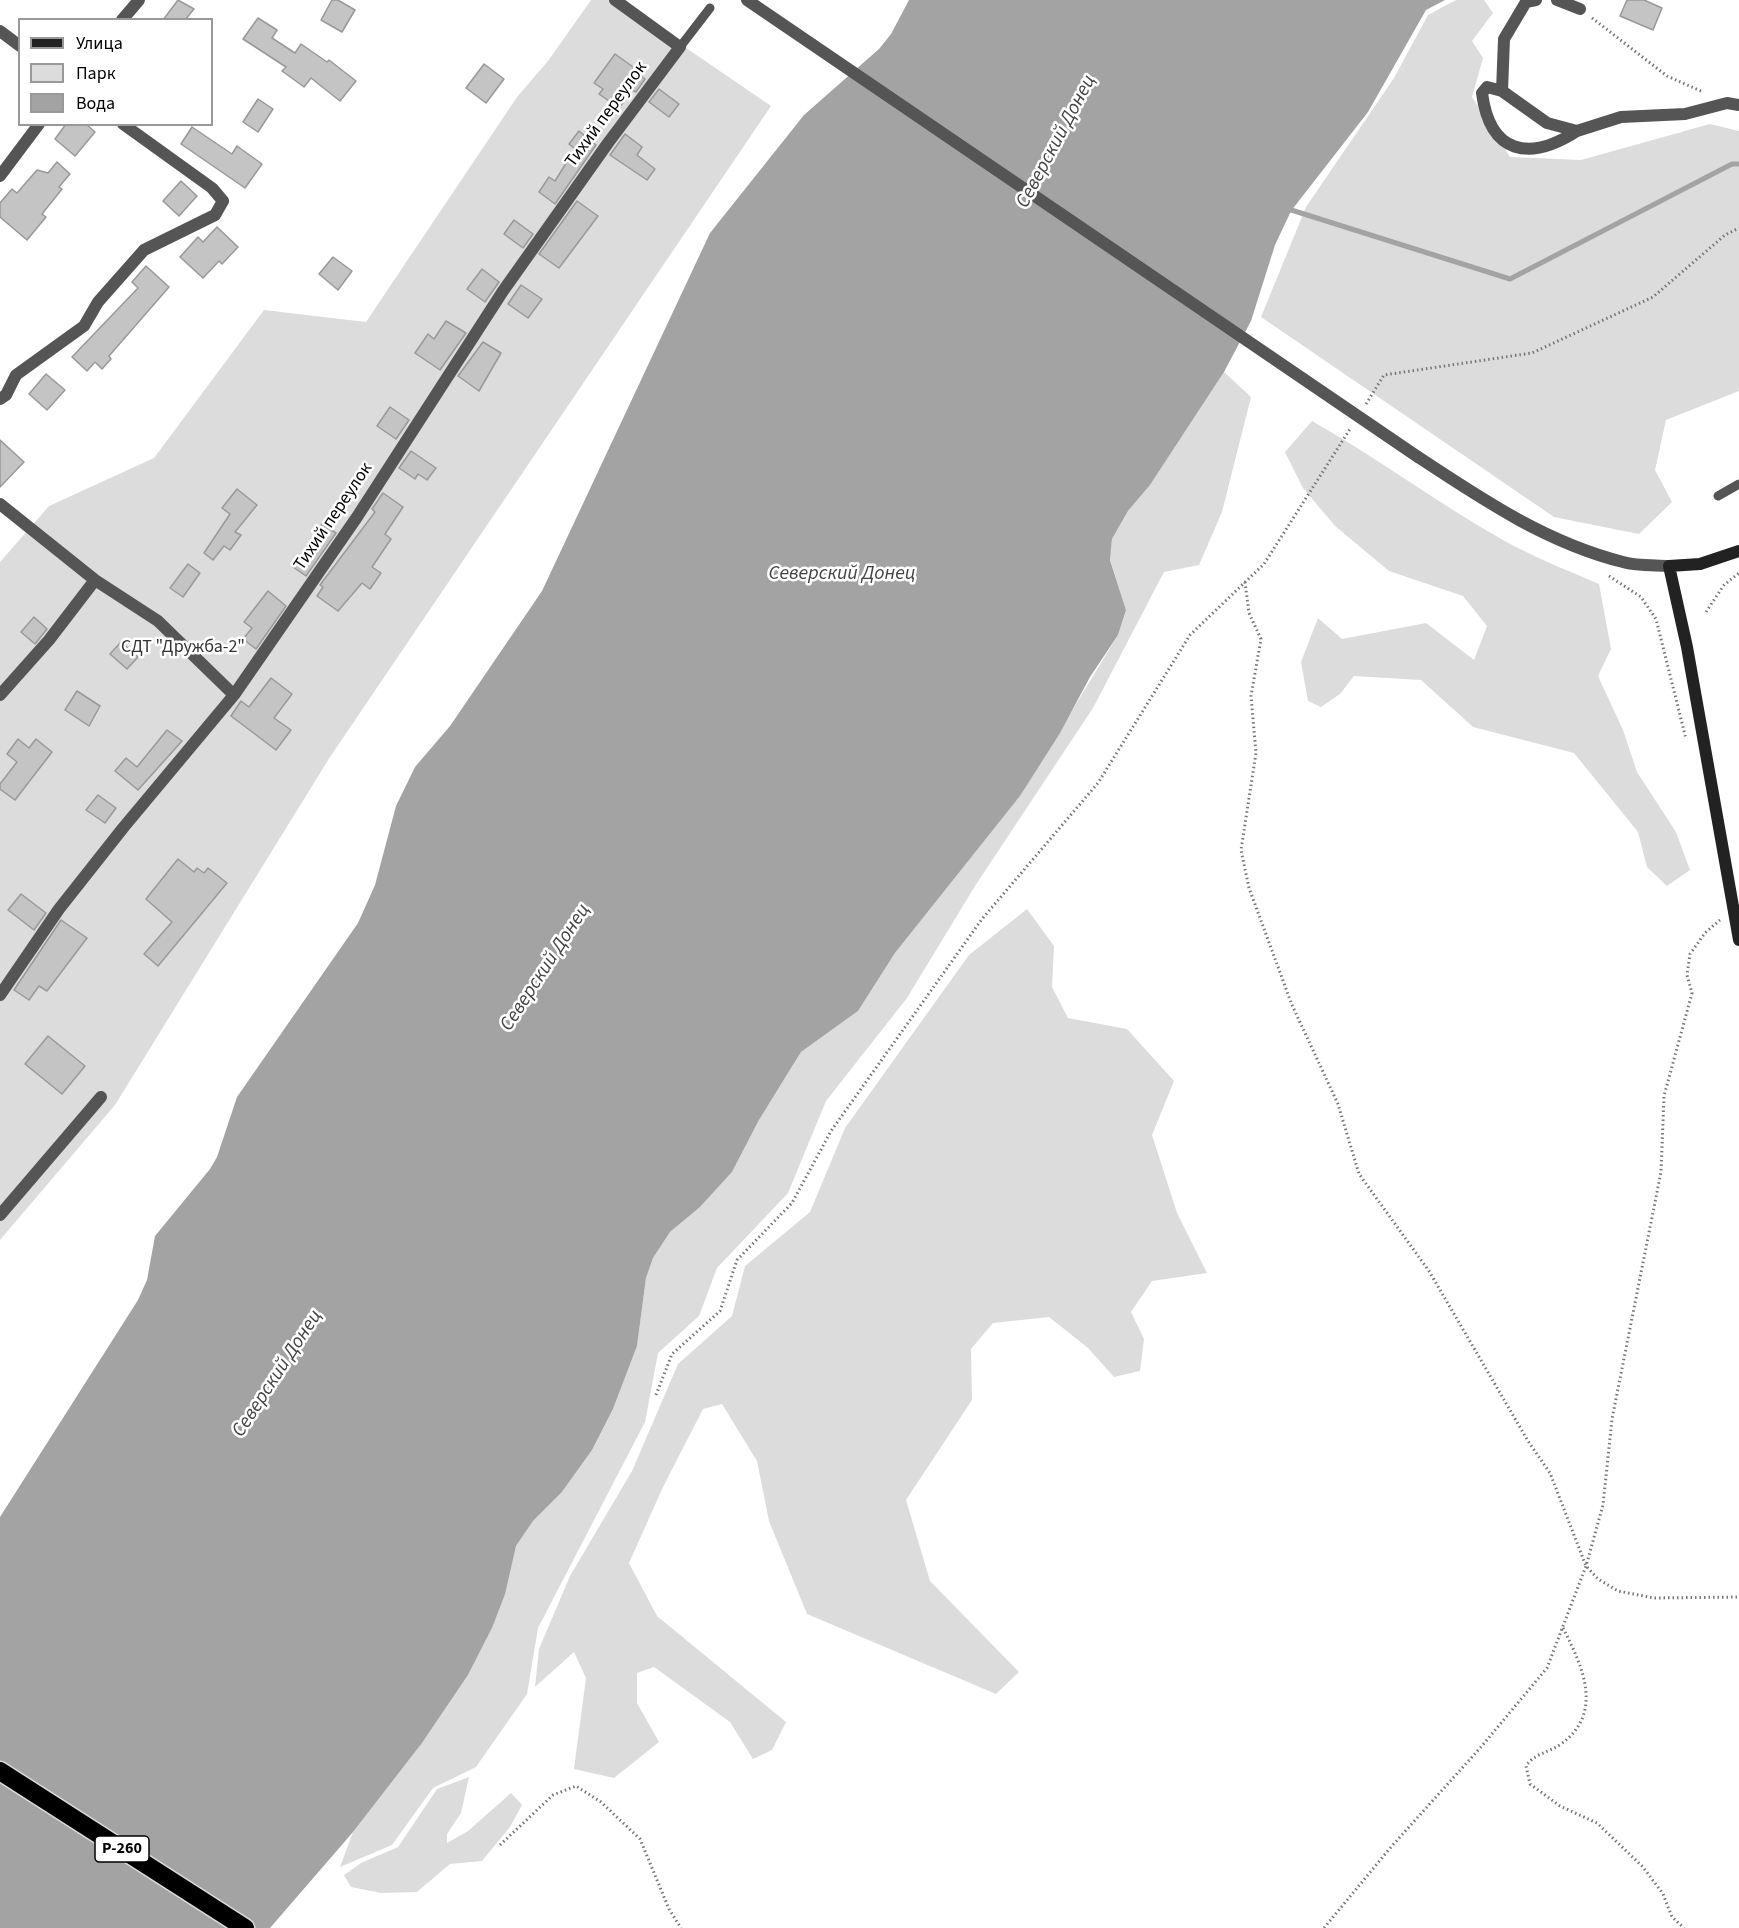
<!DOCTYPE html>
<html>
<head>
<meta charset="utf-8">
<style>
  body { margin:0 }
  #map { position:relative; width:1739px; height:1928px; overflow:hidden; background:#fff; font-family:"Source Sans 3",sans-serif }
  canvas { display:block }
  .legend { position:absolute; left:18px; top:18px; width:195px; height:108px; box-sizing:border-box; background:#fff; border:2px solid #999; margin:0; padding:8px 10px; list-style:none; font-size:18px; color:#000 }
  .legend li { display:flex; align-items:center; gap:12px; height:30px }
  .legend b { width:30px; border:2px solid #999 }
</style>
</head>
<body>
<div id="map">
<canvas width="1739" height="1928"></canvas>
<ul class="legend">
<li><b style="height:8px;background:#222"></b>Улица</li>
<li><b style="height:16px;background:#dcdcdc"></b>Парк</li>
<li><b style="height:16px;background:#a3a3a3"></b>Вода</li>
</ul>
</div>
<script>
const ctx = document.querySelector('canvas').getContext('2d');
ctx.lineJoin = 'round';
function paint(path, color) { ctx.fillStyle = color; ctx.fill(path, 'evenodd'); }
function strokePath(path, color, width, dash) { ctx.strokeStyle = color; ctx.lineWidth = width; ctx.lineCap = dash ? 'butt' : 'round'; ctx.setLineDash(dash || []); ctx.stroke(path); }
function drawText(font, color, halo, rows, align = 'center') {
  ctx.font = font + ' "Source Sans 3",sans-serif'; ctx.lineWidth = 5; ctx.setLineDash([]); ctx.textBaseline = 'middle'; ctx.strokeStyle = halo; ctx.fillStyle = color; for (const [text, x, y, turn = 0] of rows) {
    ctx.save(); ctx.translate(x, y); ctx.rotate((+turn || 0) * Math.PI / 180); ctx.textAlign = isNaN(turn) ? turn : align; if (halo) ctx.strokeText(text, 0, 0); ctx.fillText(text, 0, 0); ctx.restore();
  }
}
const green = new Path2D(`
  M591,0h25l155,106 -441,651 -215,348 -115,135v-678l49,-56 105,-48 110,-148 102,12 151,-225 31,-36z
  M1456,0h28l9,13 -21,28 11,17 -11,39 38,60 71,3 129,-36 29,7v260l-73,29 -11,50 17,32 -33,32 -85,-17 -293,-200 45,-110 88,-129 34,-63z
  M1224,372l27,25 -29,115 -23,53 -35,7 -71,136 -118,178 -68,112 -81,103 -38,92 -71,75 -18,48 -41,37 -13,69 -107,206 -11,66 -51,73 -43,21 -41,57 -52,22 13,-35 69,-89 46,-68 24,-47 24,-82 17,-25 29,-29 30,-42 21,-41 24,-63 9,-68 7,-20 17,-26 30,-25 32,-35 27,-52 42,-68 57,-41 37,-58 125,-157 98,-161 8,-25 -16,-51 2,-20 16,-28 22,-26z
  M1312,421c66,37 125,82 191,119 30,17 64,30 96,44l12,65 -13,27 25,54 14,42 39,60 14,38 -23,16 -20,-19 -9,-35 -64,-79 -101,-26 -52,-47 -67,-4 -14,18 -19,13 -13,-6 -7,-39 17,-44 24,21 84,-16 48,37 13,-34 -24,-30 -74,-25 -54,-45 -32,-38 -18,-36z
  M1027,909l27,37 -2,41 16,31 59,11 47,52 -22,54 25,78 30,60 -55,8 -21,31 13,27 -4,32 -26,6 -26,-29 -39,-31 -56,6 -22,26 1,51 -66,100 24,81 89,91 -23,22 -189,-80 -38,-93 -12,-60 -35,-57 -19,5 -40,78 -34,76 28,53 129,106 -14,28 -19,9 -23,-37 -76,-55 -17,6v30l22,39 -45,36 -40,-9 12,-91 -12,-26 -39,35 4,-38 31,-73 62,-105 46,-107 54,-48 13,-50 65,-54 35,-84 124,-173z
  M469,1777l-8,36 -14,21v9l21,-12 43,-38 11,12 -12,22 -28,34 -32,3 -33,28 -36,1 -30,-6 -7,-12 17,-12 37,-16 39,-58z`);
const water = new Path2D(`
  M909,0h536l-19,10 -58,102 -77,99 -16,34 -24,76 -27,51 -74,113 -22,26 -16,28 -2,21 16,50 -8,25 -28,42 -30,56 -40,63 -125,157 -37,58 -57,41 -42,68 -27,52 -32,35 -30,25 -17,26 -7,20 -9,68 -24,63 -21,41 -30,42 -29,29 -17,25 -11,48 -13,34 -24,47 -46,68 -69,89 -83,96h-270v-411l138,-217 9,-20 8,-44 55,-67 7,-12 20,-60 121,-174 17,-38 21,-79 19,-39 35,-41 92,-135 168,-358 94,-118 75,-66 12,-15z`);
const stream = new Path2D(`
  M1285,208l225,71 222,-115h7`);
const building = new Path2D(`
  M178,0l16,9 -9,11h-22z
  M332,0h6l17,10 -13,22 -21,-12z
  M1627,0h17l18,8 -9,22 -33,-14z
  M258,18l19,12 -5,8 23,15 6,-9 26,18 2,-2 27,21 -16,20 -29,-23 -7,9 -22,-16 4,-4 -43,-28z
  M615,54l28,20 -2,2 4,3 -9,13 -4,-2 -13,18 -20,-14 4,-5 -9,-6z
  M484,64l20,15 -18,24 -20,-15z
  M659,89l20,15 -10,13 -20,-15z
  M258,99l15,10 -15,23 -15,-10z
  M66,124h20l9,8 -20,24 -20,-17z
  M192,127l40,27 5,-8 25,18 -17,24 -64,-44z
  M579,131l17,14 -41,59 -16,-12 10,-15 6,4 20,-32 -6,-5z
  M625,134l17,13 -5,8 18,14 -8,11 -37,-25z
  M57,162l13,12 -11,13 3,2 -20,25 4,3 -19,23 -27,-23v-14l12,-14 5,4 20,-23 11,3z
  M181,181l16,15 -18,20 -16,-15z
  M577,201l21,15 -39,52 -20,-14z
  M514,220l19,14 -10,14 -19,-14z
  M217,227l21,20 -16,17 -3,-3 -16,17 -23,-21 18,-20 5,5z
  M333,257l19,14 -14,19 -19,-16z
  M146,266l23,21 -60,69 2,3 -9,10 -7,-7 -8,9 -15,-14 66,-69 -6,-6z
  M482,269l17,13 -14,20 -18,-13z
  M521,285l21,14 -14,19 -20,-14z
  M446,321l20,12 -26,37 -25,-17 13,-19 6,5z
  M483,342l18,11 -22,38 -21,-15z
  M46,374l19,16 -18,20 -18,-16z
  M390,407l19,13 -13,19 -19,-13z
  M0,440l24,22 -24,25z
  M411,451l25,17 -9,12 -9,-6 -3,5 -16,-11z
  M237,489l20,16 -22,27 6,3 -11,15 -6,-4 -11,14 -9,-7 26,-39 -8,-6z
  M383,493l20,14 -18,27 6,5 -19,28 9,6 -11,16 -8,-6 -24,28 -21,-15 6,-9 -3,-2 55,-73 -3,-3z
  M322,524l14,9 -30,43 -13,-9z
  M188,564l12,9 -17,24 -13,-9z
  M268,591l18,15 -30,43 -13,-10 9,-11 -8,-6z
  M34,617l13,12 -12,15 -14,-12z
  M121,642l17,15 -11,12 -17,-15z
  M271,678l21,16 -18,24 17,12 -15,20 -45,-34 10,-15 8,6z
  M77,691l23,15 -11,20 -24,-16z
  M167,730l15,11 -44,49 -23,-19 11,-13 11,9z
  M18,739l11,9 7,-9 16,13 -37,48 -15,-11v-5l17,-22 -10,-8z
  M98,795l18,13 -11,15 -19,-13z
  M178,859l16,13 3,-4 7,5 4,-5 19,15 -69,83 -14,-12 28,-32 -26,-23z
  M21,894l25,19 -12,17 -26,-20z
  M61,920l26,18 -40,53 -8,-5 -10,14 -15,-10z
  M48,1036l37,30 -23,28 -37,-30z`);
const path = new Path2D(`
  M1592,18l75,58 36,16
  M1366,404l18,-29 148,-22 121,-56 72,-62 14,-7
  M1609,576l32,21 15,22 30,120
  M1245,582l4,31 12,26 -10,57 5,57 -15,97 8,38 43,117 46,99 21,70 70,97 99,170 22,32 36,93 12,13 20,12 36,7 85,-1
  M1706,612l18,-27 15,-12
  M656,1395l16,-41 48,-43 17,-51 55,-57 39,-72 151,-212 116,-136 92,-148 74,-71 86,-135
  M1563,1628c20,39 41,85 -2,116 -13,9 -26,9 -35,22l4,18 30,22 37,17 46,44 20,27 9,23 12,11
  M500,1845l53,-50 23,-9 25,16 39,37 29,70 12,19
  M1324,1928l67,-81 90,-100 66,-79 39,-102 17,-61 9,-86 49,-247 3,-76 28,-103 -5,-18 3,-21 15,-21 15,-13`);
const lane = new Path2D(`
  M680,47l30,-39
  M1718,496l21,-12`);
const street = new Path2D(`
  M1557,0l23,9
  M122,20l17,-20
  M0,31l20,15
  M1502,91l2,-52 22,-37 10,-2
  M1577,131c-48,31 -87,23 -95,-38l5,-6 15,4 45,32 30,8 44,-14 64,-3 42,-11 12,2
  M0,176l39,-52
  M0,399l6,-4 10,-20 68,-49 14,-24 46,-52 71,-35 8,-14 -11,-13 -89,-64
  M1418,457c65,43 129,86 205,105 14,4 31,3 46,4
  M0,504l95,76 63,41 76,74
  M0,695l49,-55 46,-60
  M0,995l59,-86 64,-81 111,-133 123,-178 146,-226 105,-148 72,-96 -65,-47
  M0,1215l101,-118`);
const secondary = new Path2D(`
  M1739,551l-39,13 -31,2 18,81 52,293`);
const highway = new Path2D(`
  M0,1771l245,157`);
const streetBridge = new Path2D(`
  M747,0l671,457`);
const shields = [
  [122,1849,54]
];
const shieldNames = [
  ["Р-260",122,1849]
];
const streetNames = [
  ["Тихий переулок",607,115,-54],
  ["Тихий переулок",334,517,-56]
];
const parkNames = [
  ["СДТ \"Дружба-2\"",183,648]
];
const waterNames = [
  ["Северский Донец",1057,142,-62],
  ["Северский Донец",842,575],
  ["Северский Донец",546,968,-57],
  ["Северский Донец",278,1374,-57]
];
paint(green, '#dcdcdc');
paint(water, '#a3a3a3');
strokePath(stream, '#a3a3a3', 5);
paint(building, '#c4c4c4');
strokePath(building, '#999', 1.5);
strokePath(highway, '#dbdbdb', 21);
strokePath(path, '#777', 3, [1.5, 3]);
strokePath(lane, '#555', 9);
strokePath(street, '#555', 12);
strokePath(secondary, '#222', 12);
strokePath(highway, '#000', 18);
strokePath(streetBridge, '#555', 12);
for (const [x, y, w] of shields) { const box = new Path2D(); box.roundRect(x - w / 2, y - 13, w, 26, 4.5); ctx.fillStyle = '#fff'; ctx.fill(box); strokePath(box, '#000', 1.5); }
drawText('bold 16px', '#000', null, shieldNames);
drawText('18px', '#000', '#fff', streetNames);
drawText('18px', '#333', '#fff', parkNames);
drawText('italic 20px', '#444', '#fff', waterNames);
</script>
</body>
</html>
